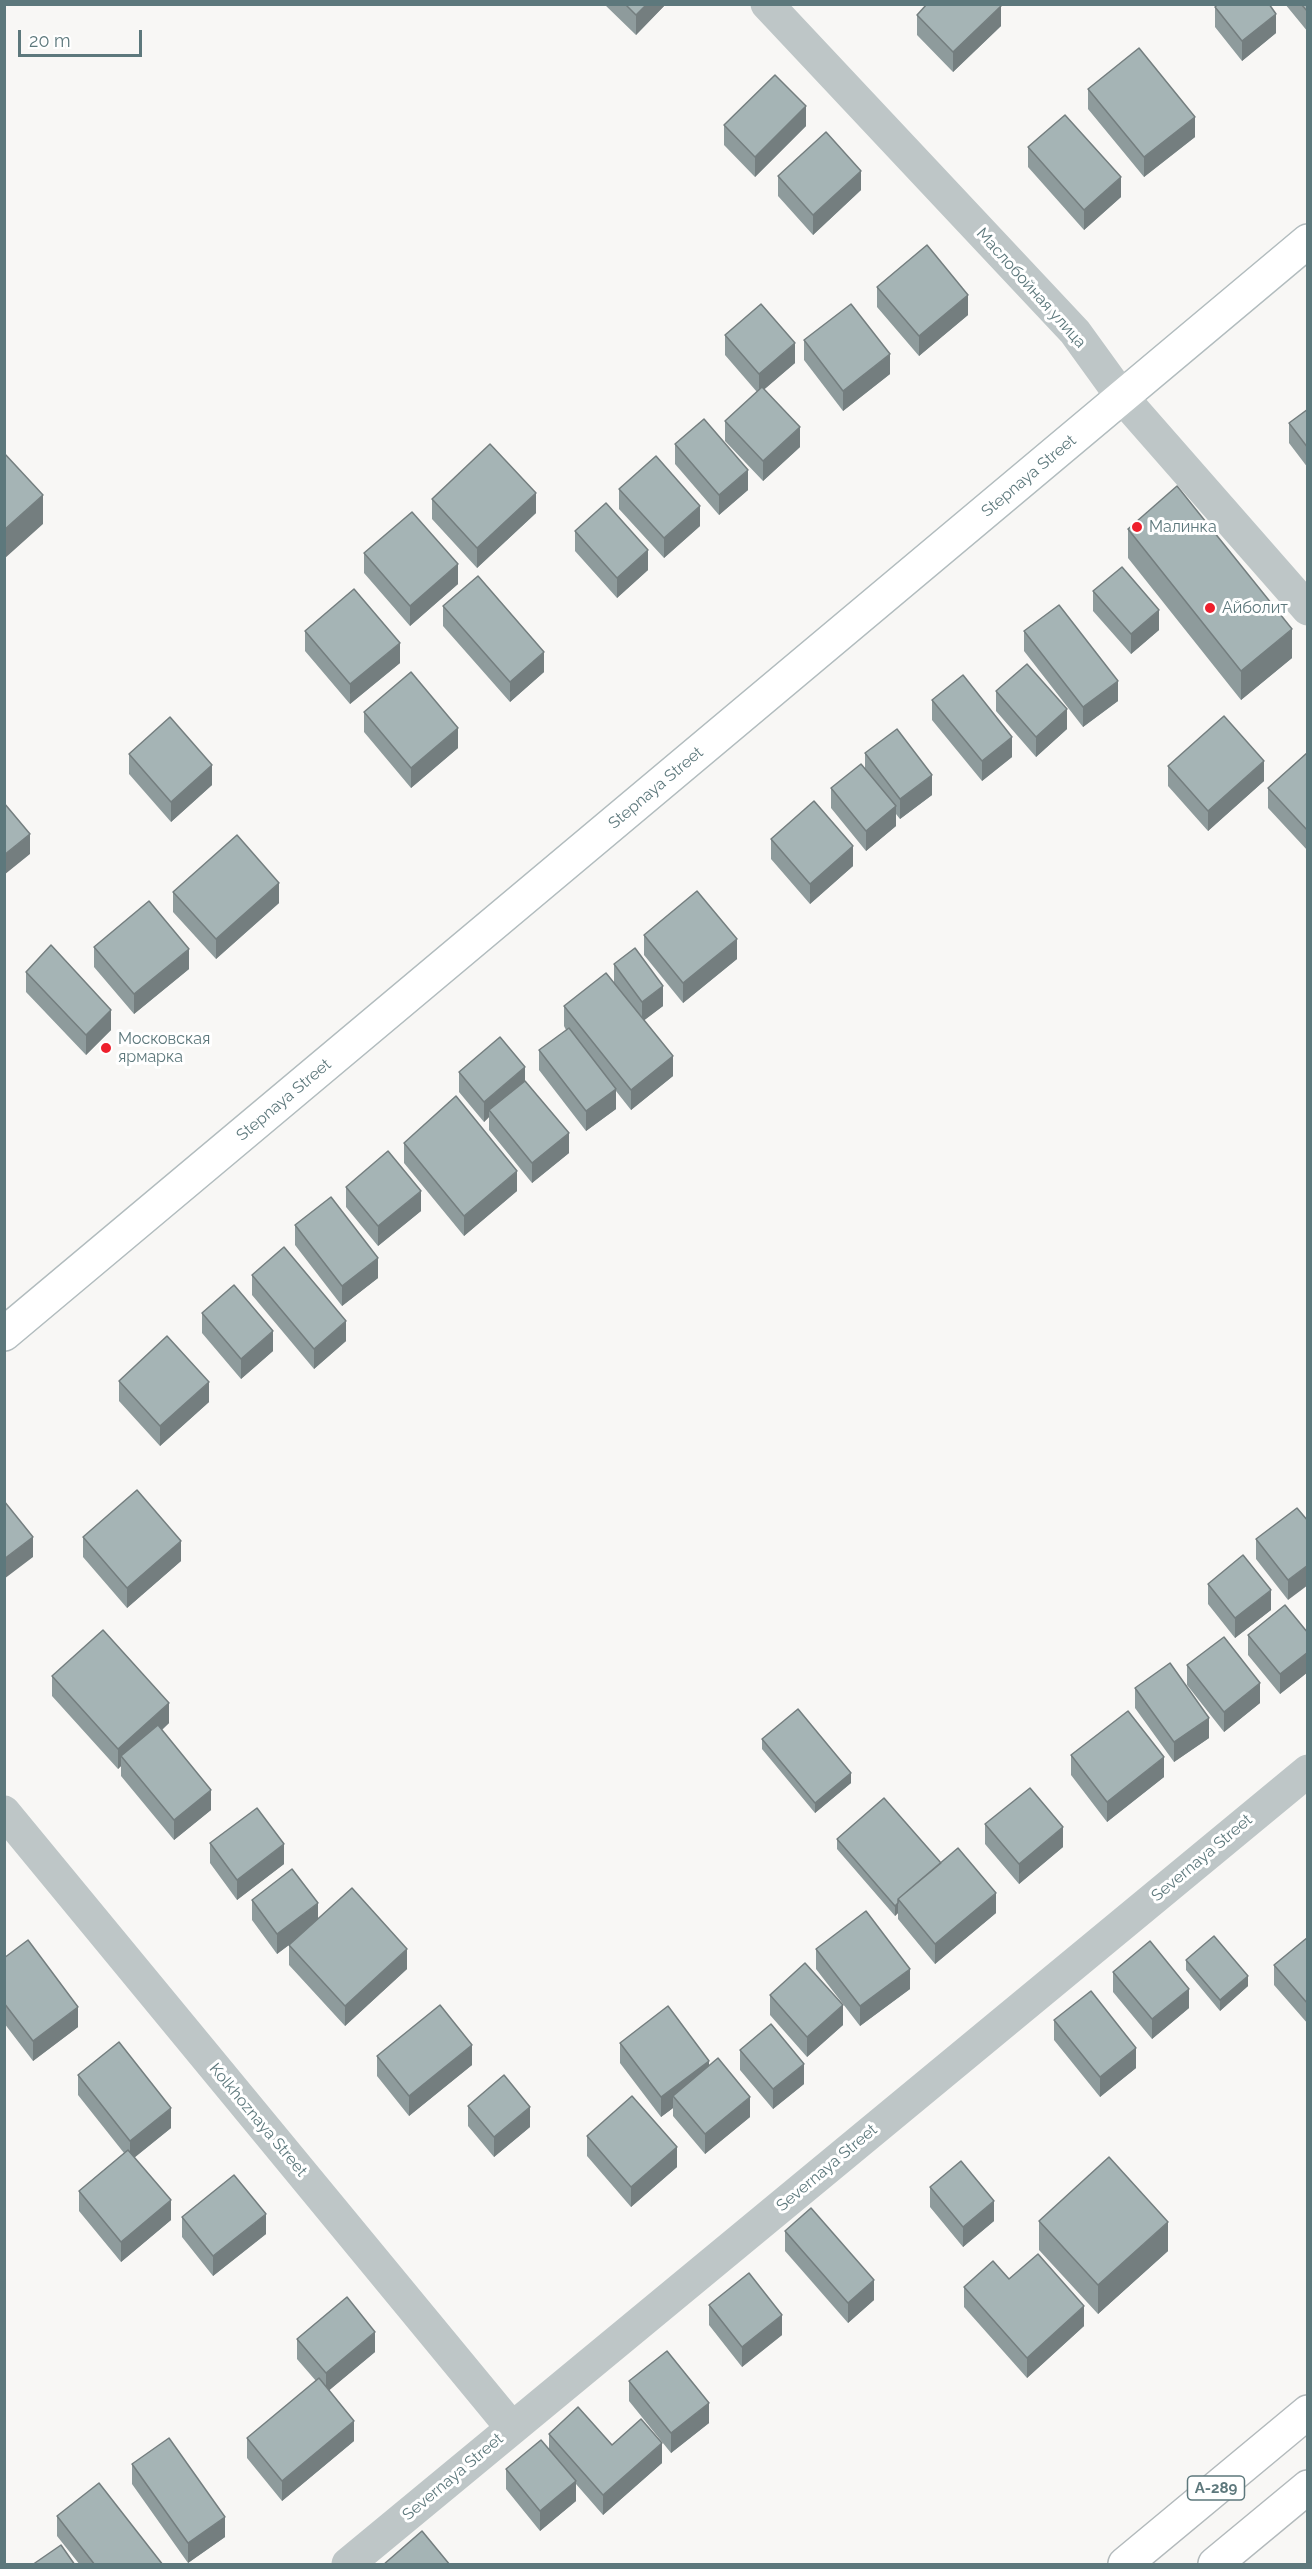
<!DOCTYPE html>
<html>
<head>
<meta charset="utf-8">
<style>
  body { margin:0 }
  #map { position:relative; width:1312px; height:2569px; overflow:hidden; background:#f8f7f5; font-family:Raleway,sans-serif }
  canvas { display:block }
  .frame { position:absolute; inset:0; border:6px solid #5d787c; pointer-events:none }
  .scale { position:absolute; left:18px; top:30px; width:124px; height:27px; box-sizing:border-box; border:3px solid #5d787c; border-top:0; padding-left:8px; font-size:18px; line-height:21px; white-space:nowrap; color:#5d787c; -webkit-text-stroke:4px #fff; paint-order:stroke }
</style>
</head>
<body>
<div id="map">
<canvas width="1312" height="2569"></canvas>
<div class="frame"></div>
<div class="scale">20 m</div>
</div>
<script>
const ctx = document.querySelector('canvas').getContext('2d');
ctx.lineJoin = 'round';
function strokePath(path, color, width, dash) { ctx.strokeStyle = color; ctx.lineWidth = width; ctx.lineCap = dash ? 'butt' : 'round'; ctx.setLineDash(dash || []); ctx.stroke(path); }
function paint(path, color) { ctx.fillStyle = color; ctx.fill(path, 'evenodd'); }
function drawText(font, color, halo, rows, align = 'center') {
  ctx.font = font + ' Raleway,sans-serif'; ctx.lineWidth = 6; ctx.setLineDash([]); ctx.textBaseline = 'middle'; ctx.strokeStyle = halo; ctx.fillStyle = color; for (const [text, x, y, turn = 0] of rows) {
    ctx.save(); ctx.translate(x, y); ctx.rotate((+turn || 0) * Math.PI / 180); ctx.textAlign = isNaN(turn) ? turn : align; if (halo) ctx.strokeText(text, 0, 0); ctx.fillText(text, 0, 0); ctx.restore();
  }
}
const street = new Path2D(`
  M767,4l308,328 47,65 186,212
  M4,1812l508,616
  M348,2564l960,-793`);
const secondary = new Path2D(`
  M4,1334l1304,-1093`);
const highway = new Path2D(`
  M1125,2564l183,-152
  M1215,2564l93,-77`);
const wall = new Path2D(`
  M604,4h62l-30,31z
  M1285,4h23v28z
  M1215,7l61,26 -34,28 -27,-34z
  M917,15l84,11 -48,46 -36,-37z
  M1088,89l107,48 -51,40 -56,-68z
  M724,125l82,1 -51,51 -31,-32z
  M1028,147l93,50 -37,33 -56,-63z
  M778,176l83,14 -48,45 -35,-39z
  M877,287l91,28 -49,41 -42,-49z
  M725,335l70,28 -31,26 36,58 -37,34 -38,-40v-20l32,-29 -32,-37z
  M804,340l86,34 -47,37 -39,-51z
  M1308,409v59l-19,-25v-20z
  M675,444l73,46 -29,25 -44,-51z
  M619,489l81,37 -36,32 -45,-49z
  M432,499l104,14 -59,55 -45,-49z
  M1128,529l164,129 -51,42 -113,-142z
  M575,531l73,39 -31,28 -42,-47z
  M364,553l94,31 -48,42 -46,-53z
  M1093,591l66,39 -28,24 -38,-43z
  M443,606l101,66 -34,30 -67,-76z
  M305,631l95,32 -50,41 -45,-53z
  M1024,631l94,70 -35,26 -59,-76z
  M996,691l71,38 -31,28 -40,-46z
  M932,700l80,57 -30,24 -50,-61z
  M364,712l94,36 -47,40 -47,-56z
  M1308,752v99l-40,-43v-20z
  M865,753l67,42 -32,24 -4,-5v12l-30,25 -35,-43v-20l34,-19z
  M129,754l83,31 -41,37 -42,-48z
  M1168,766l96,15 -56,50 -40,-45z
  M771,839l82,27 -43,38 -39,-45z
  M173,892l106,11 -63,56 -43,-47z
  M644,935l93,24 -54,44 -39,-48z
  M94,947l95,22 -55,45 -40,-47z
  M614,964l49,42 -19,14 29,56 -42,34 -15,-19v18l-30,22 -47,-61v-20l27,-20 -2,-4v-20l50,-23z
  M26,972l85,58 -25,25 -60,-63z
  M459,1072l110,81 -37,30 -43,-53v-13l-5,5 -25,-30z
  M404,1143l113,48 -53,45 -60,-73z
  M346,1187l75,24 -43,35 -32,-39z
  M295,1225l83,53 -36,28 -47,-61z
  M252,1275l94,66 -32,28 -62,-74z
  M202,1313l71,38 -32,28 -39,-46z
  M119,1381l90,21 -49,44 -41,-45z
  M1297,1508l-9,92 -32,-41v-20z
  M83,1537l98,24 -54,47 -44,-51z
  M1208,1584l63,26 -36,28 -27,-34z
  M1308,1633v39l-28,22 -32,-39v-20z
  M1187,1665l73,38 -36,29 -37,-47z
  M52,1676l117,47 -7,7 49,80 -37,30 -53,-64v-10l-3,3 -66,-73z
  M1135,1688l74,50 -35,24 -39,-54z
  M762,1739l89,44 -36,30 -53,-64z
  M1071,1755l93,22 -57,45 -36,-47z
  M985,1824l78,23 -44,37 -34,-40z
  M837,1839l104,24 55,50 -61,51 -37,-45v-6l-3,3 -58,-67z
  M210,1843l74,21 -47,36 -27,-37z
  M252,1900l66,19 89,50 -62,57 -56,-61v-20l-12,9 -25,-34z
  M1308,1937v87l-34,-39v-20z
  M816,1949l94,40 -50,37 -44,-57z
  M4,1958l74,69 -45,34 -29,-38z
  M1186,1960l62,26 -28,25 -34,-41z
  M1113,1972l76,36 -37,31 -39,-47z
  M770,1995l73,30 -36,32 -37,-42z
  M1054,2020l82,48 -36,29 -46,-57z
  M620,2043l89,23 41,51 -45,37 -32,-38v-8l-12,9 -41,-54z
  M740,2050l64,34 -31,25 -33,-39z
  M377,2056l95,9 -63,51 -32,-40z
  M78,2075l93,53 -37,30 37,62 -50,42 -42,-51v-20l45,-38 -46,-58z
  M468,2106l62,21 -36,30 -26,-31z
  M587,2136l90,31 -46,40 -44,-51z
  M930,2187l64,34 -31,26 -33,-40z
  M182,2217l84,17 -53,42 -31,-39z
  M1039,2221l129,30 -70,63 -59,-64z
  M785,2231l89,69 -26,23 -63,-72z
  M1009,2279l75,47 -57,52 -63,-71v-20z
  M709,2305l73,30 -40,32 -33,-42z
  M297,2339l78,13 -46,38 25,51 -72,60 -35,-43v-20l69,-57 -19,-22z
  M629,2381l80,42 -38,30 -42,-52z
  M549,2434l63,11 50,18 -59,52 -27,-31v17l-36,30 -34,-42v-20l43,-20z
  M132,2464l93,73 -37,26 -56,-79z
  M57,2516l106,49h-83l-23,-29z`);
const shadedWall = new Path2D(`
  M647,4h19l-30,31v-20z
  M1001,6v20l-48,46v-20z
  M1276,14v19l-34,28v-20z
  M806,106v20l-51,51v-20z
  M1195,117v20l-51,40v-20z
  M861,171v19l-48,45v-20z
  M1121,177v20l-37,33v-20z
  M968,295v20l-49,41v-20z
  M795,343v20l-36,31v-20z
  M890,354v20l-47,37v-20z
  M800,427v20l-37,34v-20z
  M748,470v20l-29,25v-20z
  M536,493v20l-59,55v-20z
  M43,495v29l-39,35v-29z
  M700,506v20l-36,32v-20z
  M648,550v20l-31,28v-20z
  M458,564v20l-48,42v-20z
  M1159,610v20l-28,24v-20z
  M1292,629v29l-51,42v-29z
  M400,643v20l-50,41v-20z
  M544,652v20l-34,30v-20z
  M1118,681v20l-35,26v-20z
  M1067,709v20l-31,28v-20z
  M458,728v20l-47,40v-20z
  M1012,737v20l-30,24v-20z
  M1264,761v20l-56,50v-20z
  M212,765v20l-41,37v-20z
  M932,775v20l-32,24v-20z
  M896,806v20l-30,25v-20z
  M30,834v20l-26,21v-20z
  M853,846v20l-43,38v-20z
  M279,883v20l-63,56v-20z
  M737,939v20l-54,44v-20z
  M189,949v20l-55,45v-20z
  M663,986v20l-21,16v-20z
  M111,1010v20l-25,25v-20z
  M673,1056v20l-42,34v-20z
  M525,1067v20l-36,23v7l-5,5v-20z
  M616,1089v20l-30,22v-20z
  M569,1133v20l-37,30v-20z
  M517,1171v20l-53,45v-20z
  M421,1191v20l-43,35v-20z
  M378,1258v20l-36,28v-20z
  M346,1321v20l-32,28v-20z
  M273,1331v20l-32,28v-20z
  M209,1382v20l-49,44v-20z
  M33,1537v20l-29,22v-20z
  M181,1541v20l-54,47v-20z
  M1308,1565v20l-20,15v-20z
  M1271,1590v20l-36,28v-20z
  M1308,1652v20l-28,22v-20z
  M1260,1683v20l-36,29v-20z
  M169,1703v20l-43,39 -5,-6v10l-3,3v-20z
  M1209,1718v20l-35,24v-20z
  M1164,1757v20l-57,45v-20z
  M851,1773v10l-36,30v-10z
  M211,1790v20l-37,30v-20z
  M1063,1827v20l-44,37v-20z
  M284,1844v20l-47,36v-20z
  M996,1893v20l-61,51v-20z
  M318,1903v20l-41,31v-20z
  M898,1903v10l-3,3v-10z
  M407,1949v20l-62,57v-20z
  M910,1969v20l-50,37v-20z
  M1248,1976v10l-28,25v-11z
  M1189,1989v19l-37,31v-20z
  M843,2005v20l-36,32v-20z
  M78,2007v20l-45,34v-20z
  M472,2045v20l-63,51v-20z
  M1136,2048v20l-36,29v-20z
  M709,2061v20l-36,15v12l-12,9v-20z
  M804,2064v20l-31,25v-20z
  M750,2097v20l-45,37v-20z
  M530,2107v20l-36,30v-20z
  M171,2108v20l-41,33v-20z
  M677,2147v20l-46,40v-20z
  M171,2200v20l-50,42v-20z
  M994,2201v20l-31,26v-20z
  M266,2214v20l-53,42v-20z
  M1168,2222v29l-70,63v-29z
  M874,2280v20l-26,23v-20z
  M1084,2306v20l-57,52v-20z
  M782,2315v20l-40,32v-20z
  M375,2332v20l-49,41v-20z
  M709,2403v20l-38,30v-20z
  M354,2421v20l-72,60v-20z
  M662,2443v20l-59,52v-20z
  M576,2481v20l-36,30v-20z
  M225,2517v20l-37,26v-20z`);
const building = new Path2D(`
  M625,4h22l-11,11z
  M927,4h72l2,2 -48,46 -36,-37z
  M1218,4h51l7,10 -34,27 -27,-34z
  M1301,4h7v8z
  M1139,48l56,69 -51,40 -56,-68z
  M775,75l31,31 -51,51 -31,-32z
  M1065,115l56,62 -37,33 -56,-63z
  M826,132l35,39 -48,44 -35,-39z
  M927,245l41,50 -49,41 -42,-49z
  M761,304l34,39 -36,31 -34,-39z
  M851,304l39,50 -47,37 -39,-51z
  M762,387l38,40 -37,34 -38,-40z
  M1308,409v39l-19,-25z
  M704,419l44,51 -29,25 -44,-51z
  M490,444l46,49 -59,55 -45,-49z
  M4,453l39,42 -39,35z
  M656,456l44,50 -36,32 -45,-49z
  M1177,486l115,143 -51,42 -113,-142z
  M606,503l42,47 -31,28 -42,-47z
  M412,512l46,52 -48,42 -46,-53z
  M1122,567l37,43 -28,24 -38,-43z
  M478,576l66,76 -34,30 -67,-76z
  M354,589l46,54 -50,41 -45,-53z
  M1059,605l59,76 -35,26 -59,-76z
  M1027,664l40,45 -31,28 -40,-46z
  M411,672l47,56 -47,40 -47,-56z
  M963,675l49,62 -30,24 -50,-61z
  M1224,716l40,45 -56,50 -40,-45z
  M170,717l42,48 -41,37 -42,-48z
  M897,729l35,46 -32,24 -35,-46z
  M1308,752v79l-40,-43z
  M861,764l35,42 -30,25 -35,-43z
  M814,801l39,45 -43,38 -39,-45z
  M4,803l26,31 -26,21z
  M237,835l42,48 -63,56 -43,-47z
  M697,891l40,48 -54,44 -39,-48z
  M149,901l40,48 -55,45 -40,-47z
  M51,945l60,65 -25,25 -60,-63z
  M635,948l28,38 -21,16 -28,-38z
  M606,973l67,83 -42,34 -67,-84z
  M569,1028l47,61 -30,22 -47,-61z
  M500,1037l25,30 -41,35 -25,-30z
  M525,1081l44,52 -37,30 -43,-53z
  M456,1096l61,75 -53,45 -60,-73z
  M388,1151l33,40 -43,35 -32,-39z
  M331,1197l47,61 -36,28 -47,-61z
  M284,1247l62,74 -32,28 -62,-74z
  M234,1285l39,46 -32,28 -39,-46z
  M167,1336l42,46 -49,44 -41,-45z
  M137,1490l44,51 -54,47 -44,-51z
  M4,1501l29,36 -29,22z
  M1297,1508l11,13v44l-20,15 -32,-41z
  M1243,1555l28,35 -36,28 -27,-34z
  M1285,1605l23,28v19l-28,22 -32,-39z
  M103,1630l66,73 -51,46 -66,-73z
  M1224,1637l36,46 -36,29 -37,-47z
  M1170,1663l39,55 -35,24 -39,-54z
  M798,1709l53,64 -36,30 -53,-64z
  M1128,1711l36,46 -57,45 -36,-47z
  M158,1725l53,65 -37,30 -53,-64z
  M1030,1788l33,39 -44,37 -34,-40z
  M884,1798l57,65 -43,36v4l-3,3 -58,-67z
  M257,1808l27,36 -47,36 -27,-37z
  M958,1848l38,45 -61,51 -37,-45z
  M292,1869l26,34 -41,31 -25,-34z
  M352,1888l55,61 -62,57 -56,-61z
  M866,1911l44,58 -50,37 -44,-57z
  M1214,1936l34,40 -28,24 -34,-40z
  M1308,1937v67l-34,-39z
  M28,1940l50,67 -45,34 -29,-38v-45z
  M1150,1941l39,48 -37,30 -39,-47z
  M805,1963l38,42 -36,32 -37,-42z
  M1091,1991l45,57 -36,29 -46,-57z
  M440,2005l32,40 -63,51 -32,-40z
  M668,2006l41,55 -48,36 -41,-54z
  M771,2024l33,40 -31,25 -33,-39z
  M119,2042l52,66 -41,33 -52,-66z
  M718,2058l32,39 -45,37 -32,-38z
  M504,2075l26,32 -36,30 -26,-31z
  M632,2096l45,51 -46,40 -44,-51z
  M128,2150l43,50 -50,42 -42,-51z
  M1109,2157l59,65 -70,63 -59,-64z
  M961,2161l33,40 -31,26 -33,-40z
  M234,2175l32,39 -53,42 -31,-39z
  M811,2208l63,72 -26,23 -63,-72z
  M1038,2254l46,52 -57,52 -63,-71 29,-26 16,18z
  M749,2273l33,42 -40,32 -33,-42z
  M347,2297l28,35 -49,41 -29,-34z
  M667,2351l42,52 -38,30 -42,-52z
  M319,2378l35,43 -72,60 -35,-43z
  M578,2407l34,38 29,-26 21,24 -59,52 -54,-61z
  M169,2438l56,79 -37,26 -56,-79z
  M541,2440l35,41 -36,30 -34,-42z
  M99,2483l64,82h-68l-38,-49z
  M422,2531l28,34h-67z
  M61,2545l14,20h-43z`);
const markers = [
  [1137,527,6,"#ee1f2c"],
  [1210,608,6,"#ee1f2c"],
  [106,1048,6,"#ee1f2c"]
];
const shields = [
  [1216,2488,57]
];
const shieldNames = [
  ["А-289",1216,2488]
];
const streetNames = [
  ["Маслобойная улица",1031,288,48],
  ["Stepnaya Street",1029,476,-40],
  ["Stepnaya Street",656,788,-40],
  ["Stepnaya Street",284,1100,-40],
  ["Severnaya Street",1202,1858,-40],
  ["Kolkhoznaya Street",258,2120,50],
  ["Severnaya Street",827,2168,-40],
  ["Severnaya Street",453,2477,-40]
];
const poiNames = [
  ["Малинка",1149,527],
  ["Айболит",1222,608],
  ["Московская",118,1039],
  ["ярмарка",118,1057]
];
strokePath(secondary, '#b2bcbe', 36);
strokePath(highway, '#b3babc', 36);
strokePath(street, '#bec6c7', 33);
strokePath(secondary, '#fff', 33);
strokePath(highway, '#fff', 33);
paint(wall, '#8e9b9c');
paint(shadedWall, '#747e7f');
paint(building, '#a5b4b5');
strokePath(building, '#747e7f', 1.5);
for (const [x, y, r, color] of markers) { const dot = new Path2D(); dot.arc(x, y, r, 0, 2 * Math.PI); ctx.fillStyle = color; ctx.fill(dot); strokePath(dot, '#fff', 2); }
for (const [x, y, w] of shields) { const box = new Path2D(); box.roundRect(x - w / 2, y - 12, w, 24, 4.5); ctx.fillStyle = '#fff'; ctx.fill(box); strokePath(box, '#5d787c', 1.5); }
drawText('bold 15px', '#5d787c', null, shieldNames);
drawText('16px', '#5d787c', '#fff', streetNames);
drawText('16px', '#5d787c', '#fff', poiNames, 'left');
</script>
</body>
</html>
